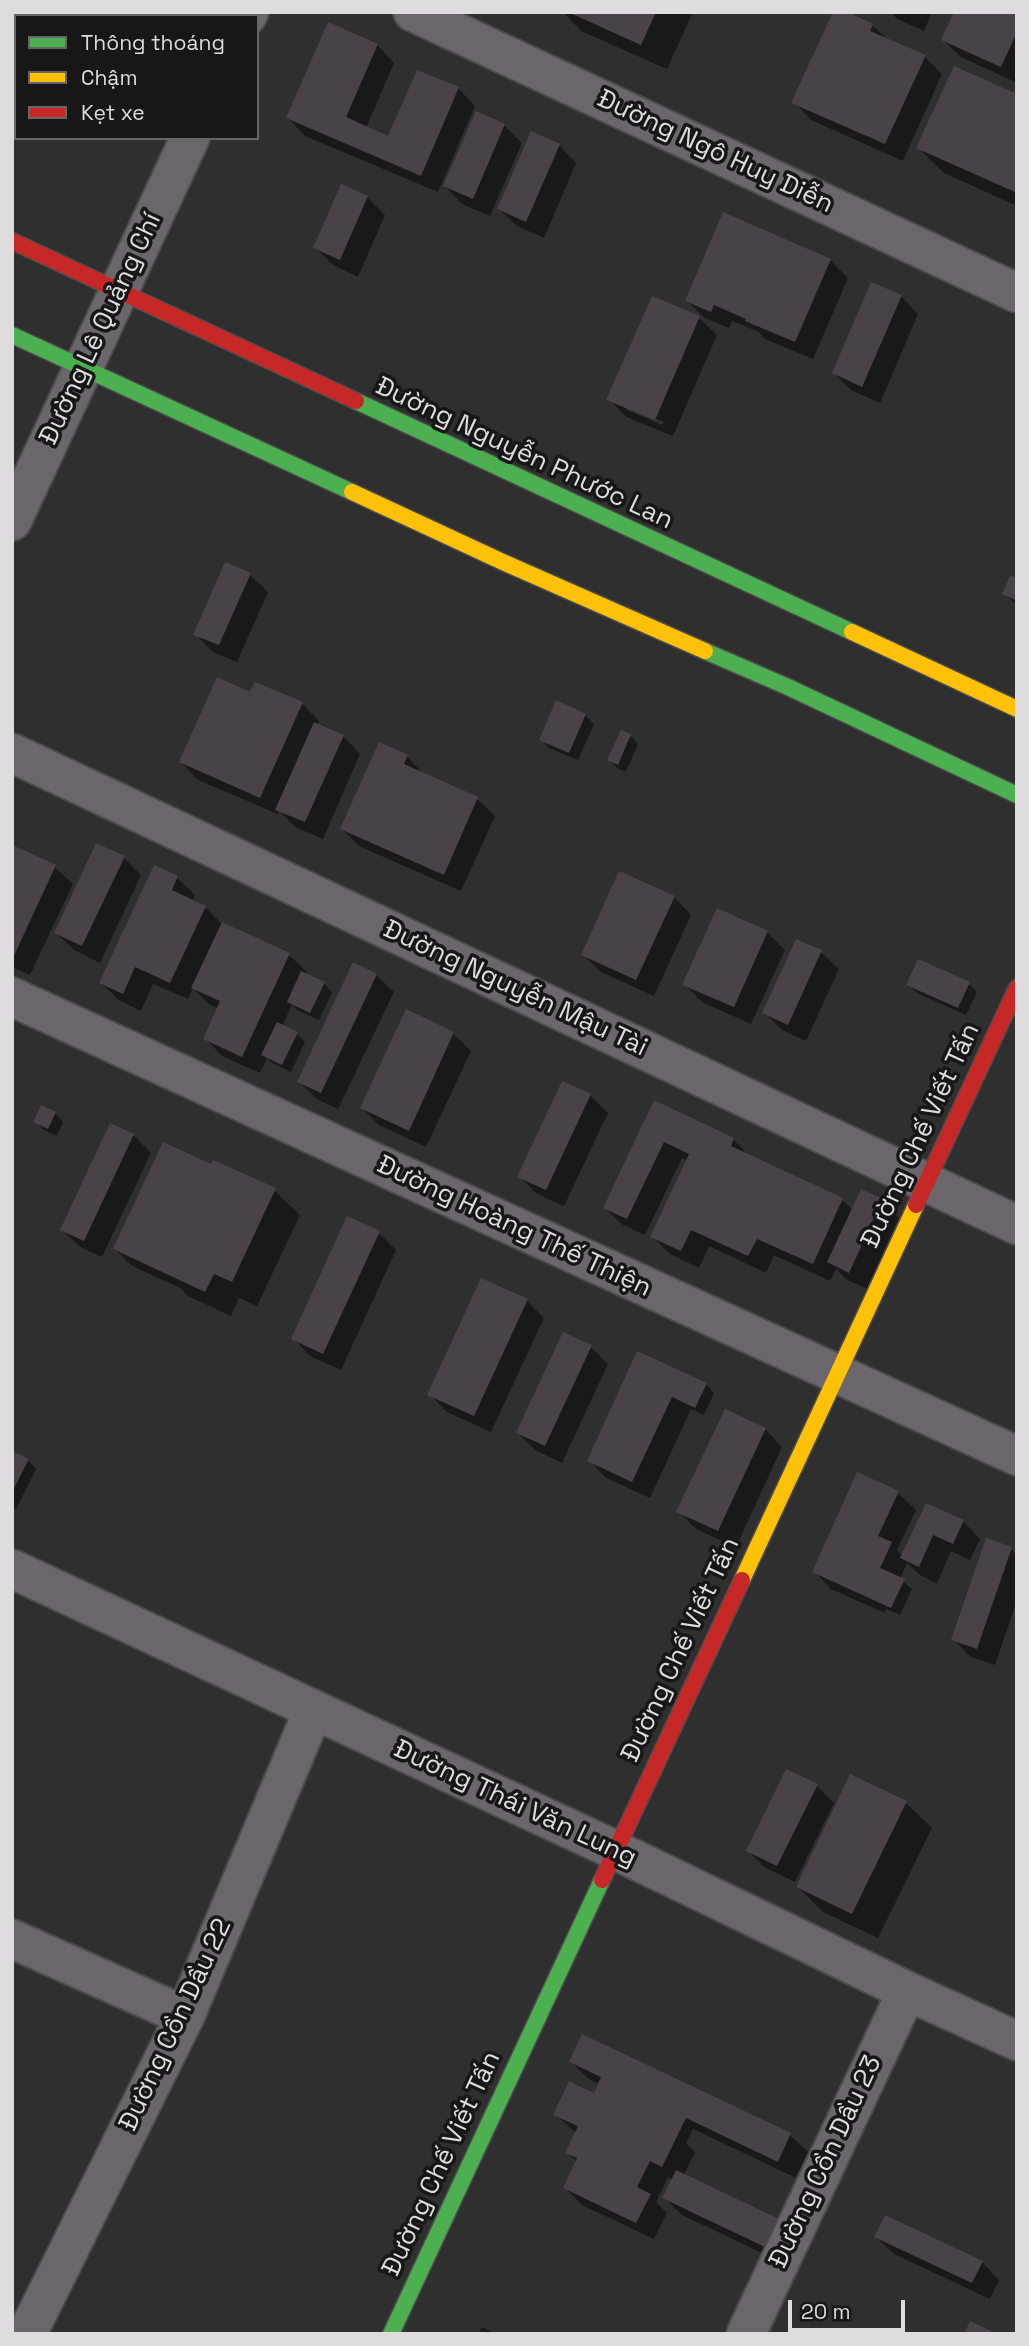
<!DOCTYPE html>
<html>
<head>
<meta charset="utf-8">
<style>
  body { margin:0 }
  #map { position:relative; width:1029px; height:2346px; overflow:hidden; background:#302f30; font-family:"Space Grotesk",sans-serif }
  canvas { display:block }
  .frame { position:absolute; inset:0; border:14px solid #dedcde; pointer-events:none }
  .legend { position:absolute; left:14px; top:14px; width:245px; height:126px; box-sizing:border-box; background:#181718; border:2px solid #676667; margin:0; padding:9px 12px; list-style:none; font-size:21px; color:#dedcde }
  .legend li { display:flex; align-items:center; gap:14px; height:35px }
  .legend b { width:35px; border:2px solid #676667 }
  .scale { position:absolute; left:788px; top:2300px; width:117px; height:32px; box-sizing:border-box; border:4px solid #dedcde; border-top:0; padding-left:9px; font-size:21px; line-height:24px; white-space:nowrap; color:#dedcde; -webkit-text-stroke:5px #181718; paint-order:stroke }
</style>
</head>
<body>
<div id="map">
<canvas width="1029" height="2346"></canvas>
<div class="frame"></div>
<ul class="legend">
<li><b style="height:9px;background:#4caf50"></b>Thông thoáng</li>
<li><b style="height:9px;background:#ffc107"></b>Chậm</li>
<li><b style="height:9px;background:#c62828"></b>Kẹt xe</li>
</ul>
<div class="scale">20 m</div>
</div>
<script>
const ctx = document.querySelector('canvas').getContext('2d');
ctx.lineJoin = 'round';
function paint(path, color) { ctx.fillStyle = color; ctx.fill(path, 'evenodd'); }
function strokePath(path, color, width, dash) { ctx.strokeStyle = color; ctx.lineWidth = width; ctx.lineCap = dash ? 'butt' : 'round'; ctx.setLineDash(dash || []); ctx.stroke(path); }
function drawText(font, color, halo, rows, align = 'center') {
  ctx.font = font + ' "Space Grotesk",sans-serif'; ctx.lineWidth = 7; ctx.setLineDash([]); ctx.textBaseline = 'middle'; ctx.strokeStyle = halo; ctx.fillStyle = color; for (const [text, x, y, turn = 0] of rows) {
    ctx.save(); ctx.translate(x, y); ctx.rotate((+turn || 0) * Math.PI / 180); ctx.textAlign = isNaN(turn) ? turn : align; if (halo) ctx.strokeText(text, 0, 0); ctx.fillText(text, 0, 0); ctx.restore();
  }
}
const shadow = new Path2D(`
  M34,12h60l-2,4h-50z
  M563,12h130l-26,57 -86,-38z
  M891,12h41l-8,19 -27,-12z
  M1017,12v71l-56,-26 -18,-17z
  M872,25l16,15 37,17 17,17 -39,87 -92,-41 -17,-18z
  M377,45l17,18 -28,65 23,10 69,-50 17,18 -37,86 -133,-56 -17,-18z
  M1017,96v110l-73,-33 -26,-25z
  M504,125l18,18 -32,73 -28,-12 -17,-18z
  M559,145l17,18 -32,75 -27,-12 -18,-17z
  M367,197l18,18 -27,62 -25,-12 -18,-17z
  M830,260l18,18 -35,81 -48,-20 -6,-7 -27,-11 -3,7 -24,-10 -18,-17z
  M901,296l17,18 -38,89 -29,-13 -17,-17z
  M653,298l46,20 18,17 -44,101 -47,-19 -17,-18zM627,407l37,15 -2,3 -35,-15z
  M250,575l18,17 -31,70 -24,-10 -18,-18z
  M1017,580v25l-13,-11z
  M251,694l51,10 17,17 -2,4 26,11 17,18 -37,85 -28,-12 -16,-16 -1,3 -80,-34 -17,-18z
  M585,715l9,9 -16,36 -29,-12 -8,-9z
  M630,736l8,8 -12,28 -8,-3 -9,-9z
  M407,756l17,19 53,24 18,17 -34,75 -102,-45 -17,-17z
  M12,847l43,20 18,17 -43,91 -18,-8z
  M124,858l17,17 -41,88 -26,-13 -18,-17z
  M177,878l18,17 -3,6 13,6 17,17 67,31 18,17 -1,3 18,8 8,9 -13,28 -22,-10 -5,-6 -10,23 15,7 8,8 -14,30 -19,-9 -5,-5 -7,15 -38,-17 -17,-18 14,-29 -9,-4 -17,-17 -5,11 -35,-15 -12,27 -22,-11 -18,-17z
  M674,897l17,18 -37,81 -53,-24 -18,-17z
  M767,932l18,18 -34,74 -49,-22 -18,-18z
  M797,941l24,11 18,17 -33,72 -24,-11 -18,-18z
  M376,975l18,17 -56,117 -21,-10 -18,-17z
  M908,984h61l8,8 -11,23 -49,-22z
  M406,1012l47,22 18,17 -45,96 -47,-22 -17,-17z
  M590,1095l18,18 -44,93 -27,-12 -18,-18z
  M655,1103l78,36 18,19 91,42 11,10 29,-9 17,17 -32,71 -21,-10 -10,-10 -6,12 -56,-26 -8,18 -57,-27 -10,22 -29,-14 -18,-18 36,-75 -6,-3 -37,77 -22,-10 -18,-17z
  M55,1113l8,9 -6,14 -13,-6 -8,-8z
  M133,1135l18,18 -49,104 -22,-10 -18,-17z
  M212,1167l62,23 26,25 -43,91 -18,-8 -8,18 -43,-20 -8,-8 -48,-22 -17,-17z
  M379,1233l17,17 -55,120 -31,-14 -17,-18z
  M527,1301l17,17 -53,114 -44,-20 -18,-18z
  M591,1347l17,17 -46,99 -27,-13 -17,-17z
  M638,1353l68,31 8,9 -10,22 -13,-6 -41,89 -44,-20 -17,-18z
  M765,1429l17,18 -46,100 -40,-18 -17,-17z
  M12,1453l16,7 8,9 -20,40 -4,-1z
  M898,1493l18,17 -19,40 6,6 24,-51 36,16 17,18 -10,21 -19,-9 -14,33 -17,-9 -13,-12 -7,16 12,10 -12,26 -14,-6 -1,4 -54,-24 -17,-18z
  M1011,1549l6,6v45l-22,65 -24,-8 -18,-18z
  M851,1777l55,26 26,25 -54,110 -55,-26 -25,-25z
  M817,1786l17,17 -39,79 -29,-14 -18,-17z
  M583,2037l207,98 18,17 -12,26 -103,-49 -7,14 9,9 -11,23 94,45 5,43 -101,-48 -18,-18 9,-17 -5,-3 -12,25 11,11 -13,26 -72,-34 -17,-17 12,-26 -10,-10 10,-18 -22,-20 46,-16 -2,-14 -10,-5 -18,-17z
  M876,2237l106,25 17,18 -9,19 -96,-45z
  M482,2327l13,7h-16z`);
const building = new Path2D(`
  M568,12h88l-15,33z
  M833,12h15l25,12 -3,7 56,24 -41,89 -94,-41z
  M954,12h63v20l-16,35 -60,-27z
  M328,22l50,22 -32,73 42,19 29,-66 42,17 -38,89 -135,-58z
  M954,66l63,28v99l-101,-45z
  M476,111l29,13 -32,75 -30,-13z
  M531,131l29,13 -34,78 -29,-13z
  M341,184l27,12 -28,64 -27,-12z
  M723,212l108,47 -36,83 -50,-21 1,-2 -32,-14 -3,7 -26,-11z
  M871,282l31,13 -40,92 -30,-14z
  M652,296l48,20 -45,104 -49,-20z
  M225,562l26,11 -32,72 -26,-10z
  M1010,576l7,2v23l-15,-7z
  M217,677l33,15 5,-10 48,20 -43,96 -81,-36z
  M556,700l30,14 -17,39 -30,-13z
  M314,722l30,13 -39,87 -30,-12z
  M621,730l10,4 -13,31 -11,-5z
  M379,742l29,13 -4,9 74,33 -34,78 -104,-46z
  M96,843l29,13 -43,90 -28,-13z
  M12,845l44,20 -44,95z
  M154,865l24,11 -6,14 34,16 -36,77 -35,-16 -12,27 -24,-11z
  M619,871l56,25 -39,84 -55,-25z
  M717,908l51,23 -34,76 -52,-22z
  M222,922l68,31 -48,104 -39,-18 17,-38 -29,-13z
  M796,939l26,11 -34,75 -26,-12z
  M918,959l52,23 -12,26 -52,-23z
  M353,962l24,12 -56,119 -24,-11z
  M301,971l24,11 -15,31 -23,-11z
  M406,1009l48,23 -45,99 -49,-23z
  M277,1022l21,10 -16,33 -21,-10z
  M562,1081l29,13 -45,96 -29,-13z
  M654,1100l80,38 -3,8 112,52 -30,66 -56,-25 -9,17 -57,-26 -10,21 -31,-14 39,-83 -25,-12 -37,77 -24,-11z
  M41,1105l15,7 -8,17 -15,-7z
  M110,1123l24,11 -50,107 -24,-11z
  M163,1142l48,22 2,-4 63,28 -44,94 -18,-8 -9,18 -92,-43z
  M861,1189l22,10 -34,74 -22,-11z
  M347,1216l33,15 -57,123 -32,-15z
  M481,1278l47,21 -54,117 -47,-21z
  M563,1332l29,13 -47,101 -29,-13z
  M637,1351l70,32 -12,25 -23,-11 -40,85 -45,-21z
  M725,1409l41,19 -48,103 -42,-19z
  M12,1451l17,8 -17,33z
  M857,1472l42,19 -21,45 14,6 -12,26 25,11 -14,29 -79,-36z
  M926,1503l38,17 -11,24 -20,-9 -14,32 -19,-9z
  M986,1538l26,9 -35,102 -26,-9z
  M786,1769l32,15 -41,82 -31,-15z
  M850,1774l57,27 -55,113 -56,-27z
  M582,2034l209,99 -13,29 -92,-44 -24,49 -12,-6 -13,26 14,7 -15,29 -73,-35 14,-30 -12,-5 13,-27 -25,-11 16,-34 25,12 7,-16 -32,-15z
  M676,2170l103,49 -14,28 -103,-49z
  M885,2215l98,46 -11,22 -98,-46z
  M970,2321l27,13h-33z`);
const street = new Path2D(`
  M413,12l604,281
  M247,16l2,-4
  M12,521l178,-383
  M12,753l1005,472
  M12,997l1005,459
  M12,1569l603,281 292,141 110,50
  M12,1939l173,77
  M27,2334l158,-318 128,-305
  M746,2334l161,-343`);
const fast = new Path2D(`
  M12,335l340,157
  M356,401l496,231
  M705,651l83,36 229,108
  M391,2334l211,-454`);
const slow = new Path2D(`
  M352,492l153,71 200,88
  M852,632l165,77
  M742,1580l174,-375`);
const jam = new Path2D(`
  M12,241l344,160
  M916,1205l101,-217
  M602,1880l140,-300`);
const streetNames = [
  ["Đường Ngô Huy Diễn",715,152,25],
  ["Đường Lê Quảng Chí",101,329,-65],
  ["Đường Nguyễn Phước Lan",524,454,25],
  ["Đường Nguyễn Mậu Tài",515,989,25],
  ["Đường Chế Viết Tấn",921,1136,-65],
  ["Đường Hoàng Thế Thiện",514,1227,25],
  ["Đường Chế Viết Tấn",681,1650,-65],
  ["Đường Thái Văn Lung",515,1804,25],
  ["Đường Cồn Dầu 22",176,2025,-65],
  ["Đường Cồn Dầu 23",826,2162,-65],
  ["Đường Chế Viết Tấn",442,2164,-65]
];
paint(shadow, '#0007');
paint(building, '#4a4249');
strokePath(street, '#4c4b4c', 42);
strokePath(fast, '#4c4b4c', 19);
strokePath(slow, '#4c4b4c', 19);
strokePath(jam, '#4c4b4c', 19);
strokePath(street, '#6a666c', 38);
strokePath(fast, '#4caf50', 16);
strokePath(slow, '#ffc107', 16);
strokePath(jam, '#c62828', 16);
drawText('26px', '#dedcde', '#181718', streetNames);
</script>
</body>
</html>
